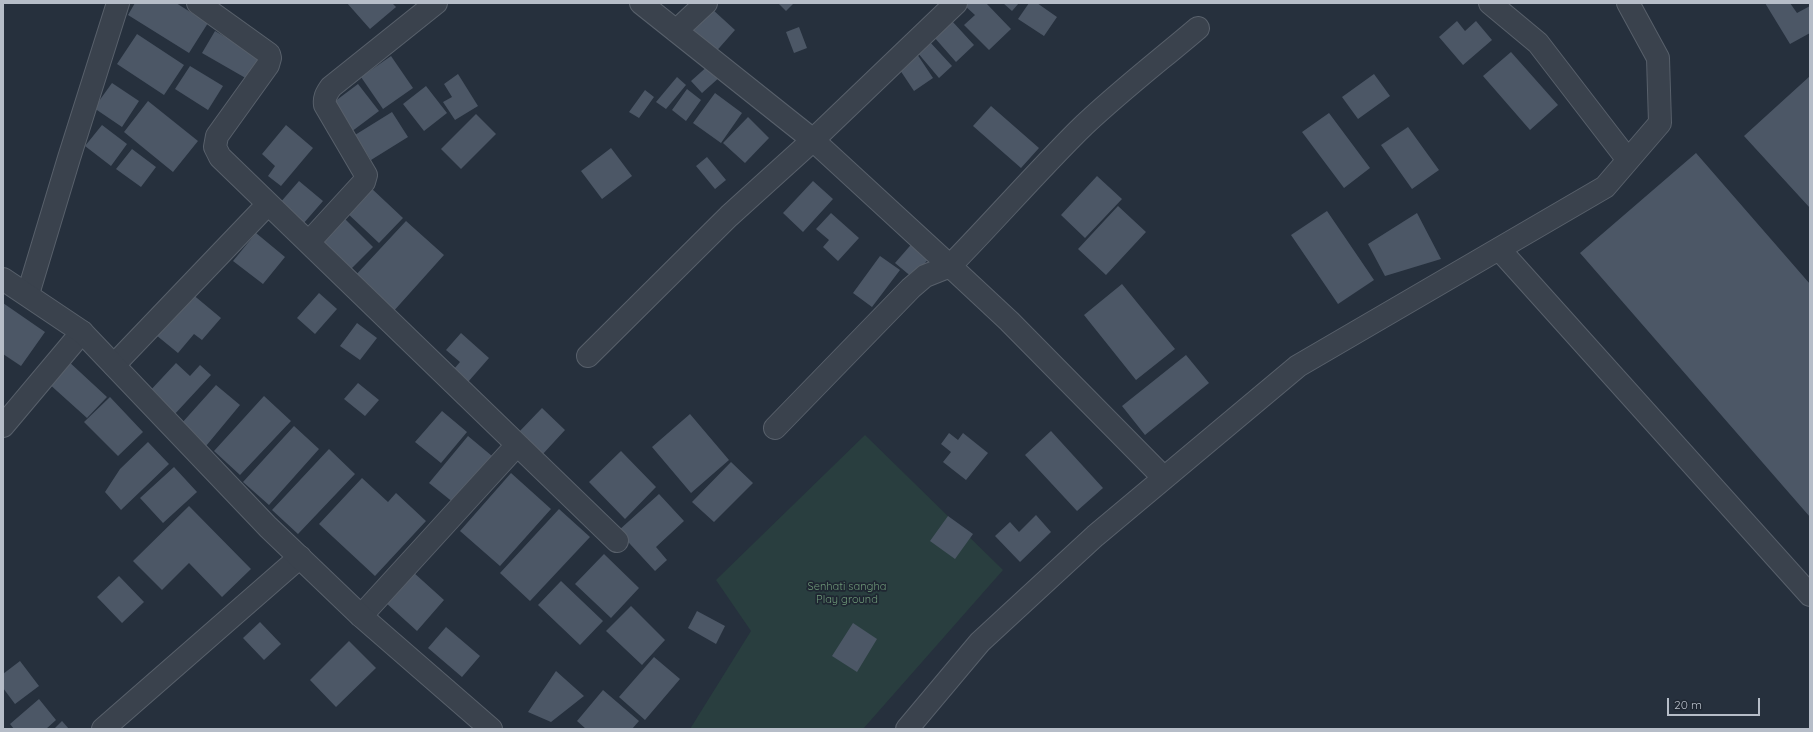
<!DOCTYPE html>
<html>
<head>
<meta charset="utf-8">
<style>
  body { margin:0 }
  #map { position:relative; width:1813px; height:732px; overflow:hidden; background:#26303d; font-family:Quicksand,sans-serif }
  canvas { display:block }
  .frame { position:absolute; inset:0; border:4px solid #b6bdc8; pointer-events:none }
  .scale { position:absolute; left:1667px; top:698px; width:93px; height:18px; box-sizing:border-box; border:2px solid #b6bdc8; border-top:0; padding-left:5px; font-size:12px; line-height:14px; white-space:nowrap; color:#b6bdc8; -webkit-text-stroke:3px #1f2732; paint-order:stroke }
</style>
</head>
<body>
<div id="map">
<canvas width="1813" height="732"></canvas>
<div class="frame"></div>
<div class="scale">20 m</div>
</div>
<script>
const ctx = document.querySelector('canvas').getContext('2d');
ctx.lineJoin = 'round';
function paint(path, color) { ctx.fillStyle = color; ctx.fill(path, 'evenodd'); }
function strokePath(path, color, width, dash) { ctx.strokeStyle = color; ctx.lineWidth = width; ctx.lineCap = dash ? 'butt' : 'round'; ctx.setLineDash(dash || []); ctx.stroke(path); }
function drawText(font, color, halo, rows, align = 'center') {
  ctx.font = font + ' Quicksand,sans-serif'; ctx.lineWidth = 3.5; ctx.setLineDash([]); ctx.textBaseline = 'middle'; ctx.strokeStyle = halo; ctx.fillStyle = color; for (const [text, x, y, turn = 0] of rows) {
    ctx.save(); ctx.translate(x, y); ctx.rotate((+turn || 0) * Math.PI / 180); ctx.textAlign = isNaN(turn) ? turn : align; if (halo) ctx.strokeText(text, 0, 0); ctx.fillText(text, 0, 0); ctx.restore();
  }
}
const green = new Path2D(`
  M865,435l138,135 -140,159h-173l61,-98 -35,-51z`);
const building = new Path2D(`
  M135,3h41l32,20 -19,30 -61,-38z
  M347,3h45l4,4 -26,22z
  M778,3h16l-8,8z
  M966,3h20l25,26 -22,21 -25,-25 11,-10 -11,-10z
  M1003,3h16l-7,8z
  M1029,3h8l20,14 -13,19 -26,-17z
  M1765,3h25l7,10 13,-7v27l-20,11z
  M712,9l23,21 -22,25 -23,-21z
  M952,21l22,24 -18,17 -22,-25z
  M1457,21l8,10 11,-10 16,19 -29,25 -24,-28z
  M799,27l8,21 -13,5 -8,-21z
  M215,31l47,27 -13,22 -47,-27z
  M137,34l47,31 -20,30 -47,-31z
  M929,41l23,25 -13,12 -22,-26z
  M1511,52l47,53 -28,25 -47,-54z
  M917,54l16,24 -19,13 -16,-24z
  M391,56l22,32 -30,21 -22,-32z
  M710,64l11,12 -19,17 -11,-12z
  M190,66l33,20 -15,24 -33,-21z
  M458,74l20,32 -23,14 -12,-18 9,-5 -8,-13z
  M1374,74l16,22 -32,23 -16,-22z
  M1810,76v132l-66,-72z
  M677,77l9,8 -20,24 -10,-7z
  M112,83l27,18 -17,26 -28,-19z
  M358,84l21,27 -28,21 -21,-27z
  M426,86l21,27 -23,18 -21,-27z
  M687,89l14,11 -15,21 -14,-11z
  M645,90l9,7 -15,21 -10,-6z
  M715,93l27,20 -21,30 -28,-20z
  M148,101l50,40 -25,31 -49,-40z
  M991,106l48,42 -18,20 -48,-42z
  M392,112l16,25 -37,23 -16,-25z
  M1329,113l41,55 -26,20 -42,-56z
  M476,114l20,20 -35,35 -20,-20z
  M748,117l21,21 -24,25 -22,-20z
  M102,125l25,19 -16,22 -26,-20z
  M286,125l27,23 -32,38 -13,-10 7,-10 -13,-12z
  M1408,127l31,43 -27,19 -31,-44z
  M611,148l21,28 -30,23 -21,-28z
  M132,149l24,18 -15,20 -25,-18z
  M1696,153l114,131v233l-230,-264z
  M707,157l19,23 -11,9 -19,-23z
  M1097,176l25,23 -37,39 -24,-23z
  M299,181l24,20 -20,23 -24,-20z
  M813,181l20,18 -30,33 -20,-19z
  M370,187l33,31 -24,25 -33,-31z
  M1118,206l28,26 -40,43 -28,-26z
  M1327,211l47,69 -36,24 -47,-69z
  M831,213l28,25 -21,23 -15,-14 6,-7 -13,-11z
  M1417,213l24,46 -56,17 -17,-32z
  M341,215l32,32 -22,22 -32,-32z
  M406,221l38,34 -52,58 -39,-35z
  M256,233l29,24 -22,27 -30,-23z
  M916,239l17,14 -20,25 -18,-15z
  M880,256l20,14 -28,37 -19,-14z
  M1122,284l53,65 -39,31 -52,-65z
  M191,293l30,25 -19,22 -8,-6 -16,19 -22,-18z
  M319,293l18,16 -22,25 -18,-16z
  M3,303l42,29 -24,34 -18,-12z
  M357,323l20,15 -17,22 -20,-14z
  M461,333l28,25 -21,24 -14,-13 6,-7 -14,-12z
  M1186,355l23,28 -64,52 -23,-29z
  M67,360l40,37 -20,21 -40,-36z
  M176,363l14,13 10,-11 11,10 -38,41 -25,-23z
  M358,383l21,17 -14,16 -21,-17z
  M216,385l24,20 -34,41 -25,-22z
  M264,396l27,25 -51,54 -26,-24z
  M110,397l33,35 -25,24 -34,-34z
  M542,408l23,22 -23,25 -24,-22z
  M442,411l25,21 -26,31 -26,-21z
  M690,414l39,46 -38,33 -39,-46z
  M294,426l25,23 -50,56 -26,-23z
  M1051,431l52,57 -26,23 -52,-56z
  M949,433l9,7 5,-7 25,20 -22,27 -23,-18 8,-10 -10,-8z
  M468,436l24,20 -38,47 -25,-20z
  M148,442l21,22 -48,46 -16,-18 15,-23z
  M329,449l26,25 -57,60 -26,-24z
  M621,451l35,36 -31,32 -36,-37z
  M731,462l22,21 -39,39 -22,-20z
  M174,467l23,25 -34,31 -23,-25z
  M511,473l40,36 -51,57 -40,-35z
  M362,478l26,24 8,-9 30,28 -51,55 -56,-52z
  M659,494l25,27 -28,26 11,13 -12,11 -37,-40z
  M189,506l62,63 -29,28 -33,-34 -27,27 -29,-29z
  M559,509l31,28 -60,64 -30,-28z
  M1036,515l15,17 -31,30 -25,-26 15,-14 9,10z
  M948,516l25,18 -18,25 -25,-18z
  M604,554l35,34 -28,30 -36,-34z
  M413,572l31,28 -27,31 -32,-29z
  M119,576l25,26 -22,21 -25,-26z
  M561,581l42,40 -23,24 -42,-40z
  M631,606l34,34 -23,25 -36,-34z
  M697,611l28,15 -9,18 -28,-16z
  M260,622l21,22 -17,16 -21,-22z
  M853,623l24,16 -20,33 -25,-16z
  M446,627l34,29 -18,21 -34,-29z
  M349,641l27,27 -40,39 -26,-27z
  M654,657l26,22 -35,41 -26,-23z
  M20,661l19,25 -24,18 -12,-16v-14z
  M556,671l28,25 -33,26 -23,-10z
  M603,690l36,31 -7,8h-46l-9,-8z
  M39,699l17,21 -10,9h-32l-4,-5z
  M62,721l7,8h-15z`);
const minor = new Path2D(`
  M198,3l71,51 1,4 -2,7 -51,71 -2,11 5,10 397,384
  M641,3l172,137 143,-137
  M1490,3l48,40 90,117
  M676,31l30,-28
  M309,242l55,-60 2,-7 -41,-70c-1,-7 1,-11 6,-18l105,-84
  M1499,249l311,346
  M28,294l41,-136 49,-155
  M588,356l141,-140 84,-76 137,126c43,-44 84,-91 128,-135 37,-36 80,-69 120,-103
  M114,365l154,-161
  M3,426l79,-94
  M775,428l136,-140 14,-12 25,-10 59,55 155,157
  M361,616l156,-171
  M103,729l197,-172
  M907,729l73,-87 115,-106 203,-170 307,-179 55,-64 -2,-65 -30,-55`);
const tertiary = new Path2D(`
  M3,279l79,53 186,195 93,89 130,113`);
const parkNames = [
  ["Senhati sangha",847,587],
  ["Play ground",847,600]
];
paint(green, '#293e3f');
paint(building, '#4c5766');
strokePath(minor, '#58606b', 24);
strokePath(tertiary, '#58606b', 24);
strokePath(minor, '#3a424d', 22);
strokePath(tertiary, '#3a424d', 22);
drawText('11px', '#6e9878', '#1f2732', parkNames);
</script>
</body>
</html>
